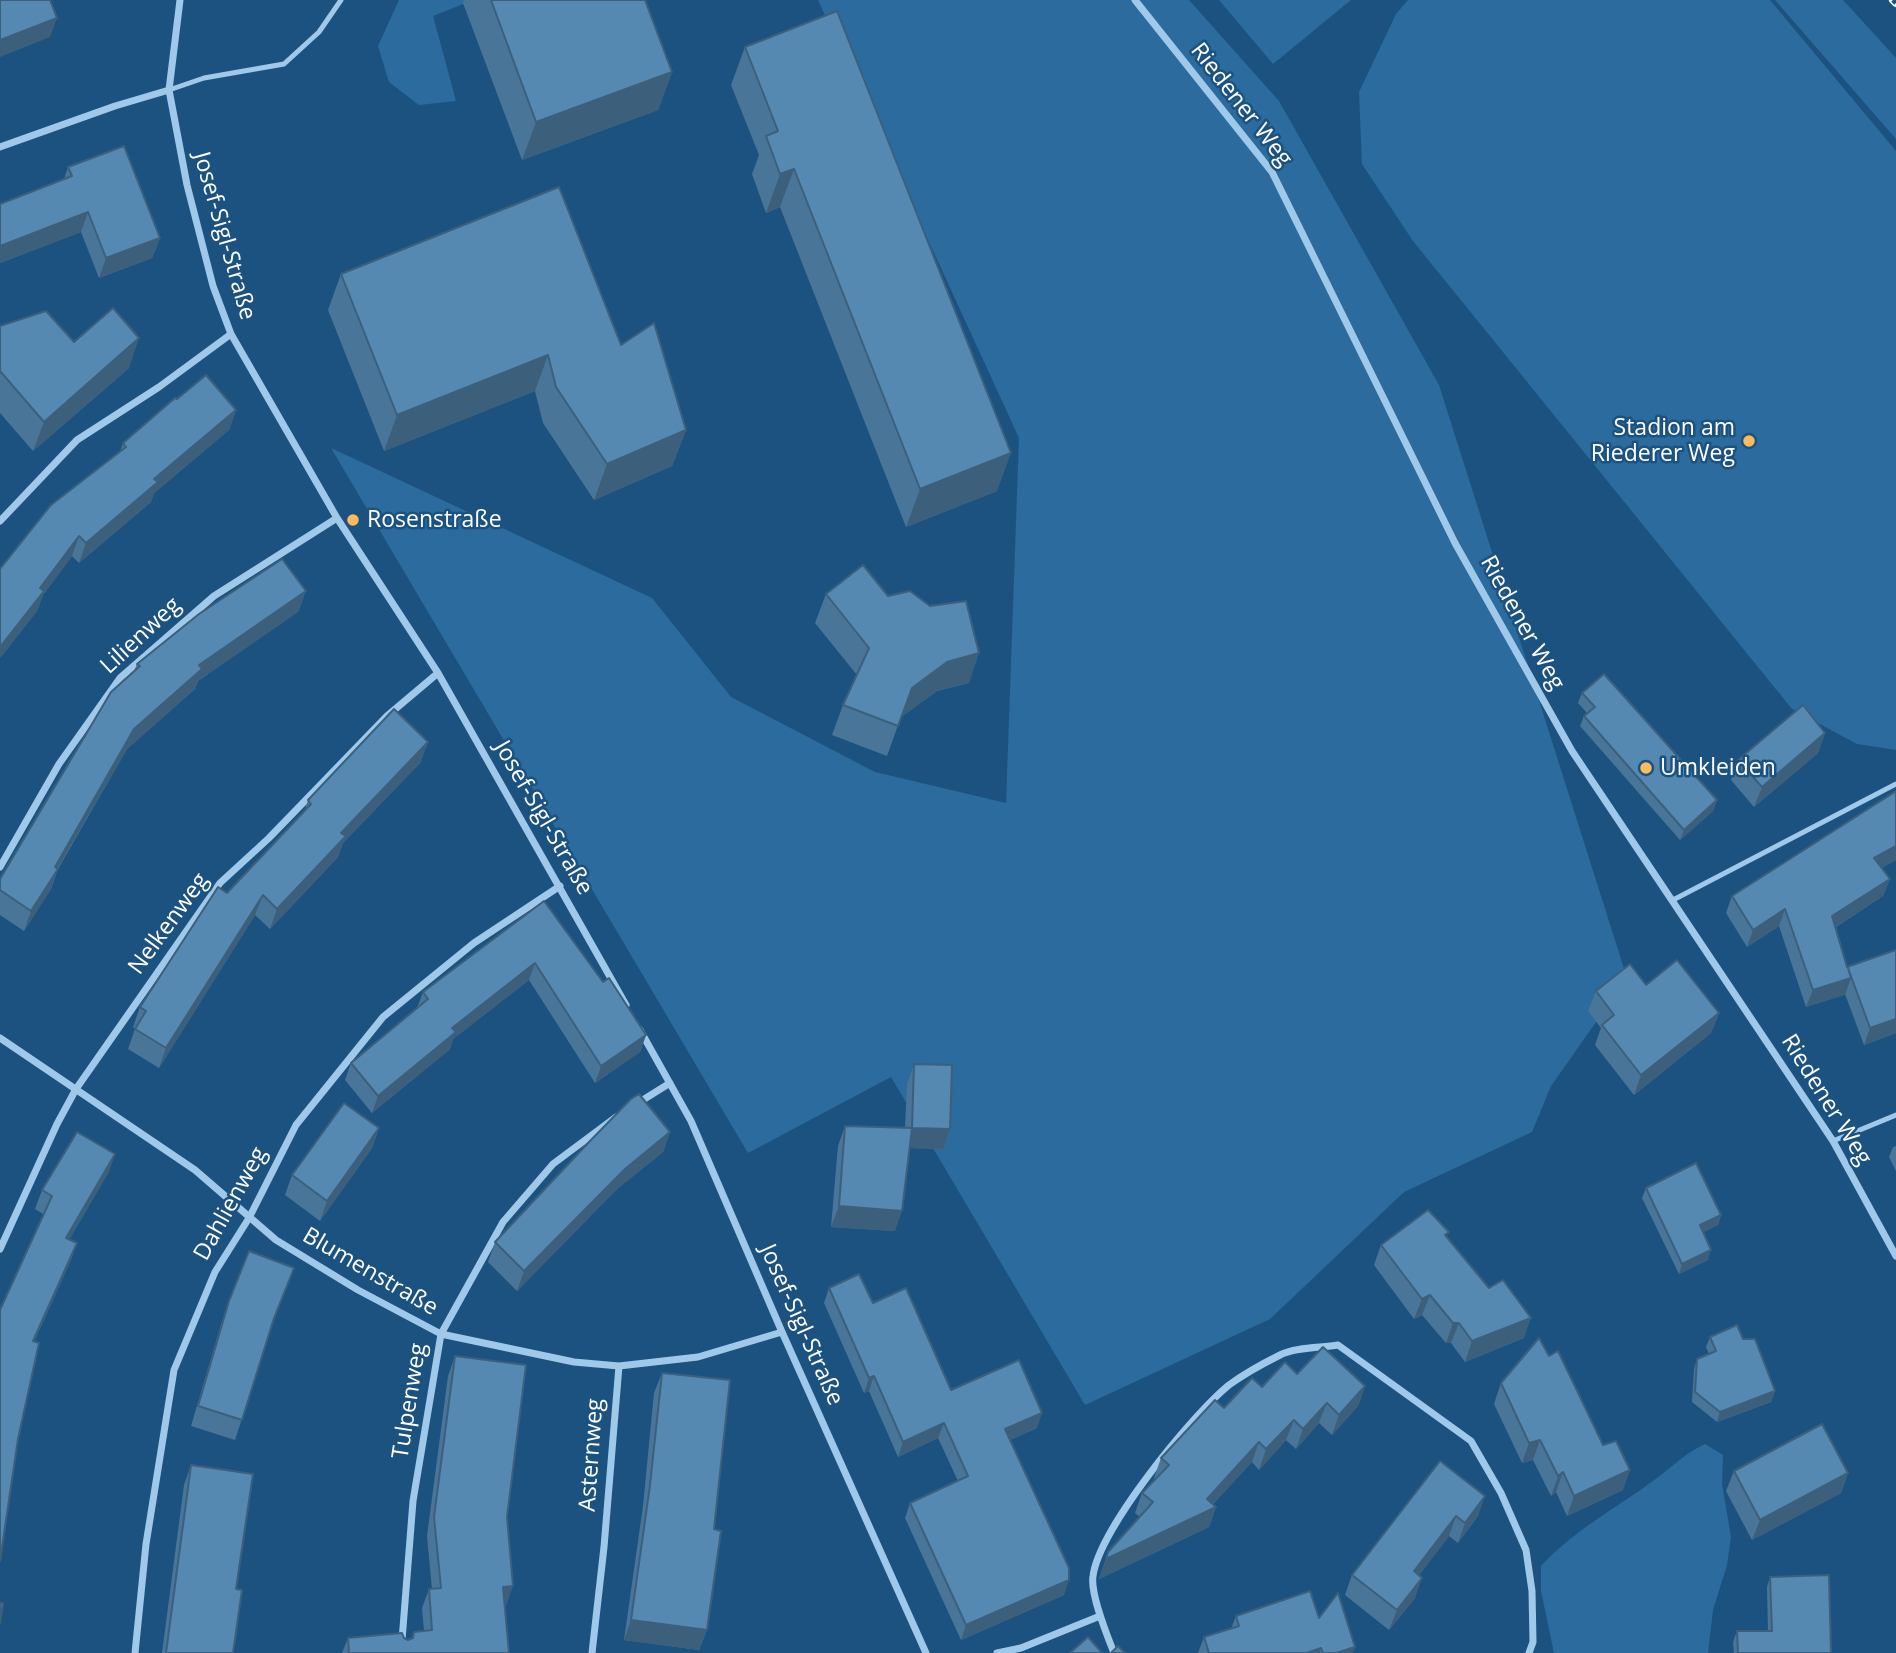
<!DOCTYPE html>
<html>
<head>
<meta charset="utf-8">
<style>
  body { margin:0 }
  canvas { display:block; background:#1c5280 }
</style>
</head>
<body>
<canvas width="1896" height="1653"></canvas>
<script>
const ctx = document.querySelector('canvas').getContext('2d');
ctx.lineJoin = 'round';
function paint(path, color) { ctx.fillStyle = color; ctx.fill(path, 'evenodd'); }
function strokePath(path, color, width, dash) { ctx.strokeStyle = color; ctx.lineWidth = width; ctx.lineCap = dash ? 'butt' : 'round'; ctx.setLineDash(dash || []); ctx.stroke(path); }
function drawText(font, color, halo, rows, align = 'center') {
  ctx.font = font + ' "Open Sans",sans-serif'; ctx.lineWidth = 5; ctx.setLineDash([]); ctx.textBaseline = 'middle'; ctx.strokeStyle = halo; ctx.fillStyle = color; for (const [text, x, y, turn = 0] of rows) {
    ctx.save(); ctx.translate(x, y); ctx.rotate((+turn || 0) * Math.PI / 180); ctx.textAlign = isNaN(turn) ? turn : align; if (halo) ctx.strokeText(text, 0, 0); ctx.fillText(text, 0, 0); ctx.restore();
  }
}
const green = new Path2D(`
  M399,0h74l-40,16 23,85 -37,4 -30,-23 -11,-36z
  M818,0h371l90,101 160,284 188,593 -76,108 -19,46 -128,60 -134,127 -185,86 -194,-328 -143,76 -417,-705 321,150 79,99 144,75 131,31 13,-365z
  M1219,0h132l-78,64z
  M1408,0h362l126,151v599l-39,-6 -65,-35 -379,-468 -51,-77 -3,-72 37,-78z
  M1775,0h68l53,58v81z
  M1705,1444l18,11 -1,29 9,53 -4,28 -14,45 -5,43h-154l-13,-62v-25c33,-36 77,-59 116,-88 17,-13 29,-25 48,-34z`);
const lane = new Path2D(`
  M169,90l35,-12 80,-14 35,-32 22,-32
  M1673,900l223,-116
  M1833,1141l63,-26`);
const street = new Path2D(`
  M180,0l-11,90 18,95 26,101 18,48 106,184 101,155 188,332
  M1135,0l137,172 183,371 117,208 261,390 63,115
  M0,147l115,-41 54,-16
  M0,521l77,-81 82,-53 72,-53
  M0,867l59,-103 61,-86 94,-82 123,-78
  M640,1030l51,91 91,211 144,321
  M0,1038l195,132 81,70 82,50 83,44 133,28 45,4 79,-9 84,-25
  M638,1103l32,-20
  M0,1249l57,-125 19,-35 144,-206 49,-45 118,-122 51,-43
  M135,1653l11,-109 28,-174 41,-98 34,-54 47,-93 87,-108 91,-74 86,-57
  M401,1653l12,-152 28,-167 62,-112 50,-58 63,-47
  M592,1653l12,-106 15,-181
  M997,1653l24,-5 79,-32
  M1114,1653c-7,-18 -24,-59 -21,-77 6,-47 99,-161 136,-191 15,-11 35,-22 51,-30 16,-8 41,-7 58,-10l133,96 30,52 25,57 6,41 1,51 -4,11`);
const rail = new Path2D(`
  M1893,0l3,3`);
const wall = new Path2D(`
  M464,0h181l27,72 -14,38 -136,50 -59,-157z
  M745,47l252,444 -91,36 -126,-320 -14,6 -14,-39 7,-19 -28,-70z
  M68,167l92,71 -8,20 -53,20 -18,-46 -81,31v-59l64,-25z
  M341,274l280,71 65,85 -14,36 -78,34 -51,-77 -8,-32 -151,60 -56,-141z
  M0,326l74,16 55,26 -96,83 -33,-38z
  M177,399l59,11 -7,20 -75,63 -3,9 -72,61 -7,-7 -29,39 -6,16 -37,47 120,-206 3,-9z
  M826,594l62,2 81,87 -32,8 -36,26 -14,39 -55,-21 11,-30 14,-30 -42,-52z
  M299,611l-101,70 -3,8 -68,60 -69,120 -7,20 -27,42 -24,-16v-36l134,-208 3,-7z
  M1582,693l135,107 -4,11 -33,29 -100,-114 4,-10 3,-3 -9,-10z
  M1825,733l-7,20 -64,54 -23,-27 7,-20z
  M421,762l-78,81 -5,14 -68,72 -15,-14 -96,153 -31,-19 7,-20 -2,-2 7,-20 87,-114 77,-81 4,-12z
  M1896,791v69l-15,8 9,11 -7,17 -47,31 11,40 49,66 -32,12 -19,-51 -39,13 -27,-81 -32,21 -21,-34 6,-17z
  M544,901l59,81 43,53 -6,17 -45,31 -66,-103 -76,59 -3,10 -78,64 -27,-33 6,-17 66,-55 6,-16z
  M1596,991l123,22 -8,20 -77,62 -39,-50 6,-17 -13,-17z
  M914,1064l36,65 -7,20 -33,-1 -15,83 -64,-4 7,-81 7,-20 60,2 2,-44z
  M379,1128l-7,20 -52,73 -35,-26 7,-20z
  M670,1132l-7,20 -46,37 -100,102 -29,-29 7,-20z
  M1896,1146v25l-7,-14 4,-10z
  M115,1154l-7,19 -39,67 8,3 -7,19 -36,80 -16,97 25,-225 -8,-5 7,-19z
  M1646,1188l75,27 -3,10 -15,7 5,28 -29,14 -37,-76z
  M1447,1237l77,101 -59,24 -14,-19h-5l-24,-28 -8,4 -40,-54 7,-20z
  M249,1251l45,17 -22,58 -37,114 -44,-14 31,-105z
  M829,1288l44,15 78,87 86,38 -27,12 54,155 -103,45 -56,-122 5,-15 48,-22 -20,-43 -40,19 -29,-66 -5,2 -40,-90z
  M1710,1337l33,2 32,52 -4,11 -54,20 -25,-20 2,-33 3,-10 12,-5 -3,-7z
  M455,1356l52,161 -1,89h-2l5,47h-167l6,-15 60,2 16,-9 -2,-23 7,-19h3l-5,-53 21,-160z
  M1549,1356l74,134 -56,26 -11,-24 -5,4 -18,-36 -11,3 -28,-59 7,-21z
  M662,1373l52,156 -7,101 -8,20 -75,-10 19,-134 11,-113z
  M1297,1374l68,12 -7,20 -26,29 -13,-12 -23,26 -10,-9 -27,30 -7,-8 -39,42 3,3 -7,20 -110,52 9,-27 32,-35 -5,-4 7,-20 13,-14 -1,-1 7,-20 63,-50 38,-21z
  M1440,1461l38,55 -20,27 -9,-7 -30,39 -4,23 -26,32 -44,-35 7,-20z
  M191,1465l45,124 -3,64h-71l22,-168z
  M1734,1471l114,2 -7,20 -89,47 -26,-49z
  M1770,1577l61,76h-97l-1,-11 4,-11h31l-1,-44z
  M1236,1616l83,2 34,35h-155l6,-16 27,-8z`);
const shadedWall = new Path2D(`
  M57,18l-7,19 -50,20v-17z
  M672,72l-14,38 -136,50 14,-38z
  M794,169l-14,38 -14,6 14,-39z
  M88,212l-7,20 -81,31v-17z
  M160,238l-8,20 -53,20 7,-20z
  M139,338l-10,30 -96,83 11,-29z
  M548,355l-13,36 -151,60 13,-36z
  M236,410l-7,20 -75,63 -3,9 -72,61 7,-20 68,-64z
  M686,430l-14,36 -78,34 13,-36z
  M1011,453l-14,38 -91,36 14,-38z
  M79,536l-7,20 -29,39 -6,16 -37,47v-11l40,-59z
  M306,591l-7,20 -101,70 -3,8 -68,60 -70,120 -6,20 -27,42 7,-20 24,-44 79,-138 65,-64z
  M979,653l-10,30 -32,8 -36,26 11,-29 35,-26z
  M1825,733l-7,20 -64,54 8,-20z
  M428,742l-7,20 -78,81 -5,14 -68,72 7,-20 64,-76z
  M1717,800l-4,11 -33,29 4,-10z
  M1896,846v14l-28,16 6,-18z
  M1890,879l-7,17 -57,37 6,-17z
  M263,895l-8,20 -96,153 7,-20z
  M1785,909l-6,17 -32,21 6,-17z
  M535,963l-6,17 -76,59 -3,10 -78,64 6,-17 74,-68z
  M1851,978l-6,17 -39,12 7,-17z
  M1719,1013l-8,20 -77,62 7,-20z
  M1896,1019v14l-32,12 6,-17z
  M646,1035l-6,17 -45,31 6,-17z
  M379,1128l-7,20 -52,73 7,-20z
  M912,1128l38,1 -7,20 -38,-1z
  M670,1132l-7,20 -46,37 -100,102 7,-20 101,-102z
  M115,1154l-7,19 -49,84 7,-19z
  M839,1206l63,5 -7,20 -64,-4z
  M1721,1215l-3,10 -22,10 4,-10z
  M77,1243l-7,19 -44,98 7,-19z
  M1711,1250l-3,10 -29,14 3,-10z
  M1430,1295l-8,20 -8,4 8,-20z
  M1531,1318l-7,20 -59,24 7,-21z
  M1453,1323h6l-8,20h-5z
  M874,1376l-5,15 -5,2 5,-15z
  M1365,1386l-7,20 -26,29 7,-20z
  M1775,1391l-4,11 -54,20 3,-10z
  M1327,1403l-8,20 -23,26 7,-20z
  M1042,1413l-5,15 -38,17 6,-16z
  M1294,1420l-8,20 -27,30 7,-21z
  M944,1423l-6,15 -40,19 5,-15z
  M1540,1440l-7,20 -11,3 7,-20z
  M1259,1442l-7,20 -47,51 11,-6 -7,20 -110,52 7,-20 101,-60z
  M1630,1470l-7,20 -56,26 7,-20z
  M1563,1472l-7,20 -5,4 7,-20z
  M1848,1473l-7,20 -89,47 8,-20z
  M1485,1496l-7,20 -20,27 7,-20z
  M1456,1516l-7,20 -42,55 7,-20z
  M1422,1578l-7,20 -26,32 8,-20z
  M1069,1580l-5,15 -103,45 5,-15z
  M513,1586l-7,20h-10l7,-19z
  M631,1620l76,10 -8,20 -75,-10z
  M1355,1647l-2,6h-17z
  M1321,1648l-1,5h-13z`);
const building = new Path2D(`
  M0,0h50l7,18 -57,22z
  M491,0h154l27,72 -136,50z
  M837,11l174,442 -91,36 -126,-320 -14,5 -14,-38 12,-5 -33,-84z
  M124,146l36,92 -54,20 -18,-46 -88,34v-42l72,-28 -4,-9z
  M559,187l62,158 33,-22 32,107 -79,34 -51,-77 -8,-32 -151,60 -56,-141z
  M113,308l26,30 -95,84 -44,-51v-45l46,-15 28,31z
  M206,375l30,35 -82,69 4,3 -72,61 -7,-7 -39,52 4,3 -44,56v-78l51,-64 75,-58 -3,-4 52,-45 2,1z
  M282,559l24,32 -107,74 3,4 -68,60 -79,138 3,2 -27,42 -31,-21v-11l111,-187 29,-26 -3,-2 62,-50z
  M863,565l25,31 22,-5 20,15 36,-5 13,52 -32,9 -35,26 -14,38 -55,-21 26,-57 -43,-54z
  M1604,674l113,126 -33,30 -100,-114 11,-9 -13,-14z
  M1803,705l22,28 -63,54 -24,-27z
  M394,709l34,33 -87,91 5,3 -69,73 -14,-14 -97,153 -31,-19 11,-18 -6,-4 78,-120 9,6 84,-89 -3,-4z
  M1896,791v55l-22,12 16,21 -58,37 15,51 49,-17v69l-26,9 -22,-60 3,10 -38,12 -28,-81 -32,21 -21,-34z
  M544,901l59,81 6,-4 37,57 -45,31 -66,-103 -83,65 4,4 -78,64 -27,-33 77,-64 -5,-7z
  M1677,960l42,53 -78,62 -39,-50 12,-10 -18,-24 34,-27 16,21z
  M914,1064l38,1 -2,64 -38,-1z
  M639,1094l31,38 -45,37 -101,102 -29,-29 95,-101 41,-42z
  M344,1103l35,25 -52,73 -35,-26z
  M845,1126l67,2 -10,83 -63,-5z
  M77,1132l38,22 -49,84 11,5 -44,98 6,2 -21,96 -18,122v-251l52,-114 -10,-6z
  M1696,1163l25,52 -21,10 11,25 -29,14 -36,-76z
  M1428,1210l21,22 -4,3 44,53 14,-8 28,38 -59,23 -13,-18h-6l-23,-28 -8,4 -41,-54z
  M249,1251l45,17 -20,50 -32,102 -44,-14 31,-105z
  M859,1274l14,29 33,-15 45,102 68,-30 23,53 -37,16 64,139v12l-103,45 -56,-122 58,-27 -24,-53 -41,19 -29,-66 -5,2 -40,-90z
  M1737,1325l6,14h12l20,52 -55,21 -25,-20 2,-33 19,-8 -6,-14z
  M1539,1338l10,18 9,-5 45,94 13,-4 14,29 -56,26 -11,-24 -5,4 -18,-36 -11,3 -28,-60z
  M1323,1347l42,39 -26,29 -12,-12 -24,26 -9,-9 -28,29 -7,-7 -52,57 9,8 -110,52 2,-7 45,-50 -11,-9 27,-28 -8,-7 54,-58 9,8 28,-30 10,9 23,-25 12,12z
  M455,1356l71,9 -19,152 6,69 -10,1 6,66h-160l-1,-15 54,-5 2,5 4,2 5,-2 1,-6 18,-2 -3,-41 12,-1 -7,-71z
  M662,1373l68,7 -16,149 7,2 -14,99 -76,-10 19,-135z
  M1822,1424l26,49 -88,47 -26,-49z
  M1440,1461l45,35 -20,27 -9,-7 -42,55 8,7 -25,32 -45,-35z
  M191,1465l62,9 -17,115 6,1 -9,63h-67z
  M1829,1575l2,78h-93l-1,-22h35l-2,-54z
  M1310,1591l9,27 19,-25 17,54 -19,6h-13l-2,-5 -14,5h-98l-5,-16 35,-11 -3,-10z
  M0,1603h3l-3,20z
  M1088,1637l14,16h-32z
  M1118,1646l7,7h-14z`);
const markers = [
  [1749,441,7,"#fabc5d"],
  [353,520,7,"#fabc5d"],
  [1646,768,7,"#fabc5d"]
];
const streetNames = [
  ["Riedener Weg",1241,105,52],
  ["Josef-Sigl-Straße",224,236,74],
  ["Riedener Weg",1522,623,61],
  ["Lilienweg",141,636,-43],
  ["Josef-Sigl-Straße",543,818,60],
  ["Nelkenweg",169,924,-54],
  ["Riedener Weg",1826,1100,58],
  ["Dahlienweg",231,1204,-61],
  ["Blumenstraße",370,1272,30],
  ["Josef-Sigl-Straße",801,1325,66],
  ["Tulpenweg",410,1401,-81],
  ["Asternweg",592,1455,-86]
];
const poiNames = [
  ["Stadion am",1735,428,"right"],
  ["Riederer Weg",1735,454,"right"],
  ["Rosenstraße",367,520],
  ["Umkleiden",1660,768]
];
paint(green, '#2b6b9d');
strokePath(lane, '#a0c9e9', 5);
strokePath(street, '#a0c9e9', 7);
strokePath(rail, '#fff', 8);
strokePath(rail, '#1c5280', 5, [16]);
paint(wall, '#497698');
paint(shadedWall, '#3c607c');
paint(building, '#5589b1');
strokePath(building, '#3c607c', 2);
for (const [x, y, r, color] of markers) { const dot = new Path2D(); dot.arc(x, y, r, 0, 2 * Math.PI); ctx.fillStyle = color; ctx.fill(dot); strokePath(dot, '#1c5280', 2.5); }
drawText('23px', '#fff', '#1c5280', streetNames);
drawText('23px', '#fff', '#1c5280', poiNames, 'left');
</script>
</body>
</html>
